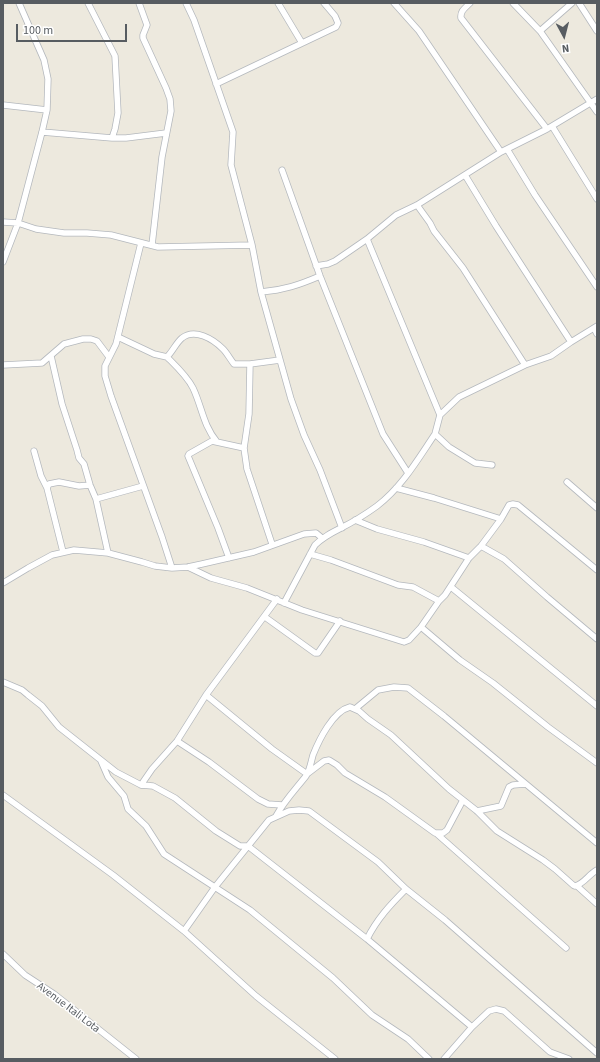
<!DOCTYPE html>
<html>
<head>
<meta charset="utf-8">
<style>
  body { margin:0 }
  #map { position:relative; width:600px; height:1062px; overflow:hidden; background:#ede9de; font-family:"Source Sans 3",sans-serif }
  canvas { display:block }
  .frame { position:absolute; inset:0; border:4px solid #575c61; pointer-events:none }
  .north { position:absolute; left:544px; top:16px; width:40px; height:40px; -webkit-text-stroke:3px #fff; paint-order:stroke; rotate:173deg; font-size:11px; font-weight:700; line-height:16px; text-align:center; color:#575c61 }
  .north::after { content:''; display:block; margin:auto; width:14px; height:18px; background:#575c61; clip-path:polygon(50% 0,100% 100%,50% 72%,0 100%) }
  .scale { position:absolute; left:16px; top:24px; width:111px; height:18px; box-sizing:border-box; border:2px solid #575c61; border-top:0; padding-left:5px; font-size:12px; line-height:14px; white-space:nowrap; color:#575c61; -webkit-text-stroke:3px #fff; paint-order:stroke }
</style>
</head>
<body>
<div id="map">
<canvas width="600" height="1062"></canvas>
<div class="frame"></div>
<div class="north">N</div>
<div class="scale">100 m</div>
</div>
<script>
const ctx = document.querySelector('canvas').getContext('2d');
ctx.lineJoin = 'round';
function strokePath(path, color, width, dash) { ctx.strokeStyle = color; ctx.lineWidth = width; ctx.lineCap = dash ? 'butt' : 'round'; ctx.setLineDash(dash || []); ctx.stroke(path); }
function drawText(font, color, halo, rows, align = 'center') {
  ctx.font = font + ' "Source Sans 3",sans-serif'; ctx.lineWidth = 3; ctx.setLineDash([]); ctx.textBaseline = 'middle'; ctx.strokeStyle = halo; ctx.fillStyle = color; for (const [text, x, y, turn = 0] of rows) {
    ctx.save(); ctx.translate(x, y); ctx.rotate((+turn || 0) * Math.PI / 180); ctx.textAlign = isNaN(turn) ? turn : align; if (halo) ctx.strokeText(text, 0, 0); ctx.fillText(text, 0, 0); ctx.restore();
  }
}
const minor = new Path2D(`
  M88,3l27,53 3,57 -3,16 -3,9
  M139,3l8,22 -4,10v3l23,50 4,11 1,12 -9,46 -10,88
  M186,3l8,17 39,112 -2,33 21,80 9,47 30,107 13,36 16,35 22,58
  M278,3l24,40
  M394,3l25,28 82,121
  M470,3c-5,5 -10,8 -9,15l86,111
  M513,3l27,28 57,81
  M579,3l18,28
  M540,31l32,-28
  M216,84l120,-57 2,-4 -3,-7 -11,-13
  M3,105l44,5
  M552,126l45,73
  M42,132l70,6h14l40,-5
  M507,149l28,46 62,92
  M282,170l38,106 63,158 25,39
  M465,175l31,51 75,116
  M417,205l13,18 4,8 29,37 62,97
  M3,222l15,1 18,6 28,4h23l24,2 47,12 94,-2
  M367,239l73,176
  M141,243l-25,101 -11,22v10l6,20 51,141 10,31
  M3,262l15,-39 24,-91 5,-22 1,-31 -4,-19 -25,-57
  M316,266l12,-2 7,-3 32,-22 29,-24 21,-10 84,-53 46,-23 50,-30
  M261,292c23,-2 38,-7 59,-16
  M594,328l3,6
  M118,337l36,17 13,3c6,-6 9,-14 15,-19 13,-10 31,1 41,11 4,4 7,10 11,15h16l30,-4
  M51,356l11,48 15,46 2,8 5,6 6,21 6,14 12,54
  M167,357c9,9 20,19 26,31 9,19 10,37 24,54
  M250,364l-1,50 -5,34 3,21 25,75
  M3,365l39,-2 22,-19 19,-5h8l6,2 12,16
  M435,434l5,-19 19,-18 66,-32 26,-9 20,-14 26,-16
  M34,451l7,25 6,12
  M567,482l30,26
  M396,488l38,10 67,21
  M96,499l47,-13
  M355,520l22,9 47,13 45,16
  M481,546l23,13 43,38 50,42
  M63,552l-16,-64 2,-4 10,-2 20,4 11,-1
  M310,554l21,6 67,25 15,2 26,14
  M229,558l-11,-30 -30,-72 1,-2 23,-13 32,7
  M188,567l23,11 36,10 55,22 102,32 5,-2 12,-13 18,-26 6,-6 24,-37 12,-12 20,-27 8,-14 4,-1 5,1 79,65
  M3,583l25,-15 24,-13 22,-5 34,3 34,9 13,4 17,2 16,-1 14,-3 52,-12 50,-18 12,-1 6,5
  M451,587l146,119
  M284,603l31,-58c8,-8 16,-12 26,-17 12,-6 25,-14 36,-22 25,-19 41,-47 58,-72l14,13 26,16 17,2
  M265,617l50,36h3l22,-32
  M421,627l39,33 33,23 55,44 49,36
  M3,682l19,8 6,5 14,11 17,21 57,45 25,13 12,1 22,12 41,33 24,15h8l119,93 105,88
  M206,695l66,54 35,25 17,-13 5,-1 8,5 8,8 40,24 50,36h8l4,-3 16,-30
  M355,709l23,-19 16,-3 14,1 36,28 153,127
  M177,741l32,21 49,37 10,5 14,1
  M101,761l7,16 16,19 4,13 18,17 18,28 86,56 83,68 39,37 36,24 21,20
  M141,785l11,-16 25,-28 29,-46 71,-96
  M3,795l110,80 71,56 72,65 79,63
  M477,811l24,-5 8,-19 4,-2 12,-1
  M276,816c9,-16 19,-26 30,-40 4,-6 5,-14 7,-21 6,-15 20,-44 37,-48l9,4 9,8 23,16 58,54 28,22 20,20 46,29 12,9 18,16 2,1c9,-2 14,-12 22,-16
  M437,834l129,114
  M577,886l20,18
  M184,931l31,-44 54,-67 20,-9 10,-1 10,1 69,51 28,27 39,31 152,133
  M367,939c10,-20 23,-34 39,-50
  M3,954l22,21 29,19 82,65
  M444,1059l28,-32 17,-16 7,-2 8,2 46,41 19,7`);
const streetNames = [
  ["Avenue Itali Lota",68,1008,37]
];
strokePath(minor, '#b4b8bd', 7);
strokePath(minor, '#fff', 5.5);
drawText('11px', '#575c61', '#fff', streetNames);
</script>
</body>
</html>
